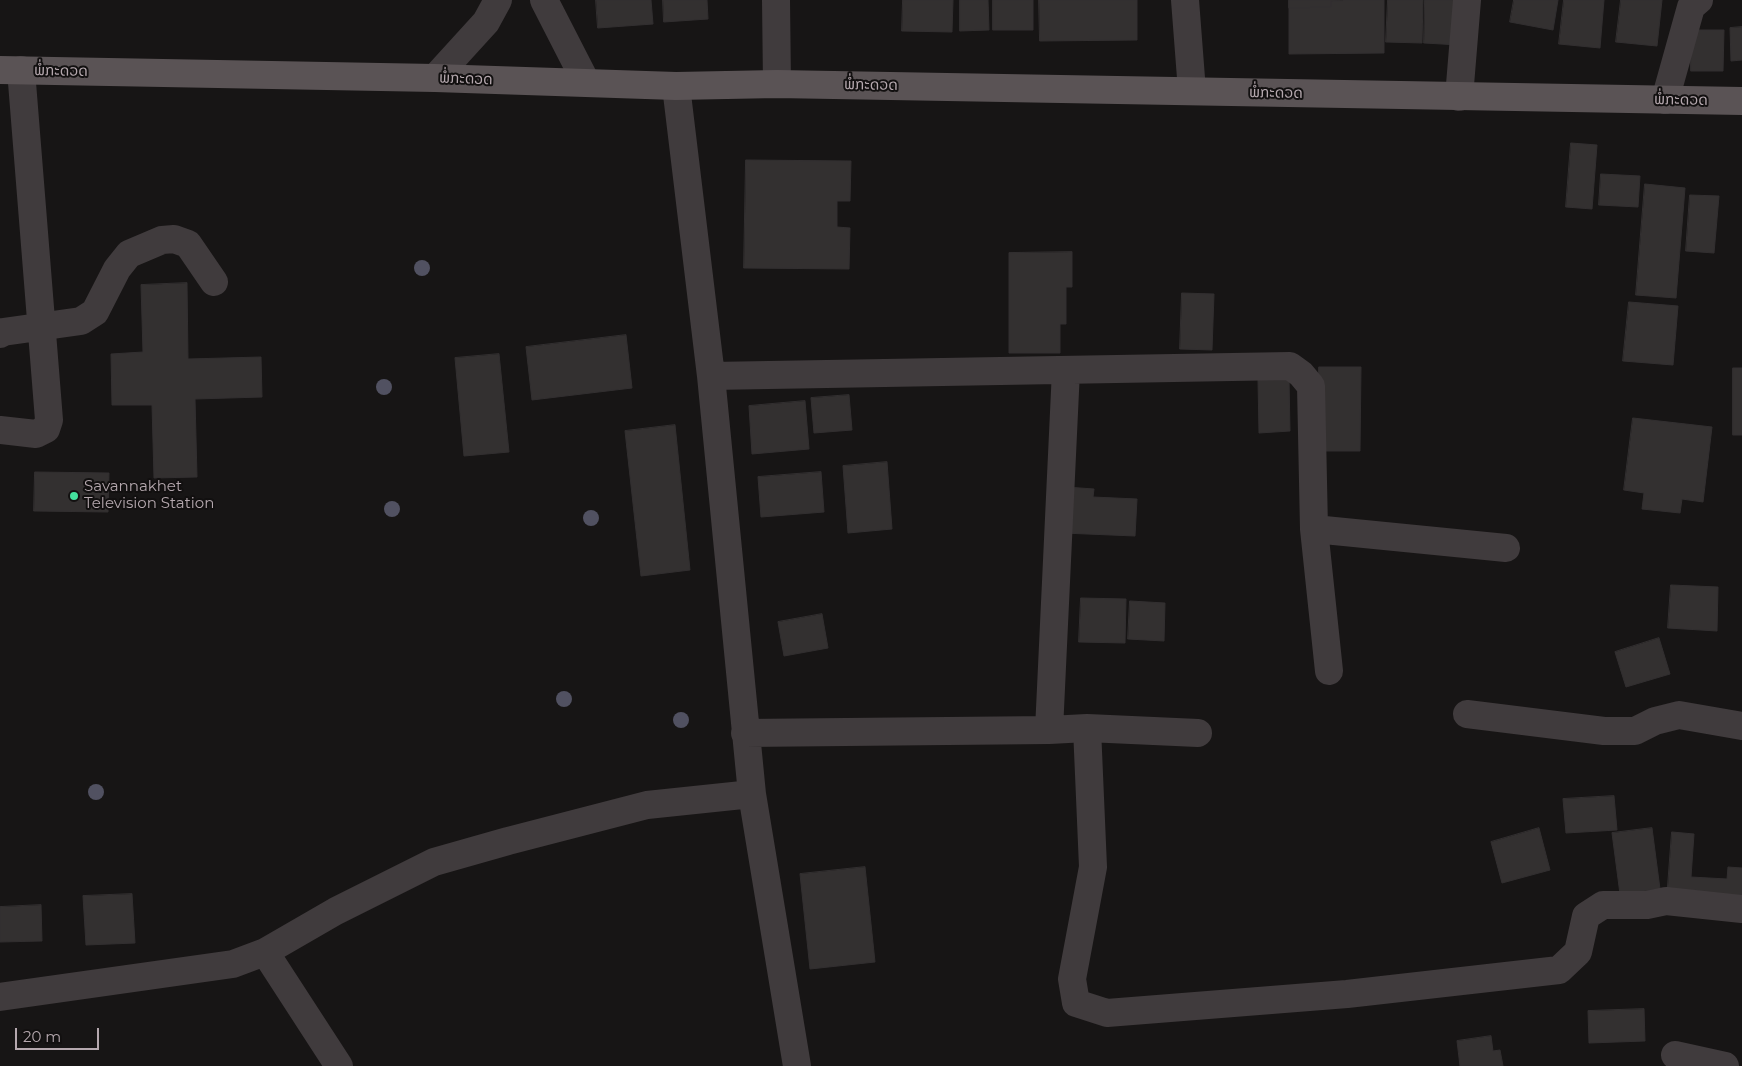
<!DOCTYPE html>
<html>
<head>
<meta charset="utf-8">
<style>
  body { margin:0 }
  #map { position:relative; width:1742px; height:1066px; overflow:hidden; background:#171515; font-family:Montserrat,sans-serif }
  canvas { display:block }
  .scale { position:absolute; left:15px; top:1028px; width:84px; height:22px; box-sizing:border-box; border:2px solid #b5a8ae; border-top:0; padding-left:6px; font-size:15px; line-height:18px; white-space:nowrap; color:#b5a8ae; -webkit-text-stroke:4px #121010; paint-order:stroke }
</style>
</head>
<body>
<div id="map">
<canvas width="1742" height="1066"></canvas>
<div class="scale">20 m</div>
</div>
<script>
const ctx = document.querySelector('canvas').getContext('2d');
ctx.lineJoin = 'round';
function paint(path, color) { ctx.fillStyle = color; ctx.fill(path, 'evenodd'); }
function strokePath(path, color, width, dash) { ctx.strokeStyle = color; ctx.lineWidth = width; ctx.lineCap = dash ? 'butt' : 'round'; ctx.setLineDash(dash || []); ctx.stroke(path); }
function drawText(font, color, halo, rows, align = 'center') {
  ctx.font = font + ' Montserrat,"Noto Sans Lao",sans-serif'; ctx.lineWidth = 4; ctx.setLineDash([]); ctx.textBaseline = 'middle'; ctx.strokeStyle = halo; ctx.fillStyle = color; for (const [text, x, y, turn = 0] of rows) {
    ctx.save(); ctx.translate(x, y); ctx.rotate((+turn || 0) * Math.PI / 180); ctx.textAlign = isNaN(turn) ? turn : align; if (halo) ctx.strokeText(text, 0, 0); ctx.fillText(text, 0, 0); ctx.restore();
  }
}
const building = new Path2D(`
  M596,0h55l2,24 -55,4z
  M663,0h44l1,19 -44,3z
  M903,0h50l-1,32 -50,-1z
  M960,0h28l1,30 -29,1z
  M993,0h40v30h-40z
  M1039,0h98v40l-97,1z
  M1289,0h54v1h-12v6l-42,1z
  M1343,0h41v53l-95,1v-46l42,-1v-6z
  M1388,0h35l-1,43 -36,-1z
  M1425,0h35l-1,45 -35,-2z
  M1514,0h44l-5,30 -43,-8z
  M1564,0h40l-4,48 -41,-4z
  M1621,0h41l-5,46 -41,-4z
  M1742,27v33l-11,1 -1,-33z
  M1691,30h33l-1,41h-32z
  M1571,143l26,2 -5,64 -26,-2z
  M746,160l105,1 -1,40h-13v26l13,1 -1,41 -105,-1z
  M1601,174l39,2 -2,31 -39,-2z
  M1645,184l40,4 -9,110 -40,-3z
  M1690,195l29,1 -5,57 -28,-2z
  M1072,252v35h-6v37h-6v29h-51v-100z
  M187,283l1,76 73,-2 1,40 -67,2 2,78 -43,1 -2,-73h-40l-1,-51 32,-2 -2,-67z
  M1182,293l32,1 -2,56 -32,-1z
  M1629,302l49,4 -5,59 -50,-4z
  M626,335l6,53 -100,12 -6,-53z
  M499,354l10,98 -45,4 -9,-98z
  M1319,367h42l-1,84h-41z
  M1733,368h9v67h-9z
  M1289,379l1,52 -31,2 -1,-53z
  M849,395l3,35 -38,3 -3,-35z
  M805,401l4,48 -57,5 -3,-48z
  M1633,418l79,9 -9,75 -21,-3 -2,14 -38,-4 2,-16 -20,-3z
  M675,425l15,145 -49,6 -16,-145z
  M887,462l5,67 -44,4 -5,-67z
  M35,472l74,1 -1,39 -74,-1z
  M821,472l3,40 -63,5 -3,-40z
  M1066,487l28,2 -1,8 44,2 -2,37 -72,-3z
  M1671,585l47,2 -1,44 -49,-3z
  M1081,598l45,1 -1,44 -46,-1z
  M1130,601l35,2 -1,38 -36,-2z
  M822,614l6,34 -44,8 -6,-34z
  M1659,638l11,36 -44,13 -11,-35z
  M1614,796l3,34 -51,3 -3,-34z
  M1539,828l11,42 -48,13 -11,-41z
  M1652,828l8,61 -40,5 -8,-61z
  M1672,832l22,2 -3,43 36,2 1,-12 14,1v29l-75,2z
  M865,867l10,95 -65,7 -10,-95z
  M132,894l3,49 -49,2 -3,-49z
  M41,905l1,36 -42,1v-35z
  M1644,1009l1,32 -56,2 -1,-32z
  M1491,1036l2,15 7,-1 3,16h-43l-3,-25z`);
const minor = new Path2D(`
  M544,0l42,82
  M776,0l1,84
  M1185,0l7,91
  M435,78l51,-56 12,-22
  M676,86l35,290 41,418 45,272
  M1459,97l8,-97
  M1665,100l26,-93 8,-7
  M0,334l3,-2 78,-11 14,-9 22,-43 12,-15 33,-14 12,-1 14,5 26,38
  M711,376l579,-10 11,8 10,12 3,143 15,142
  M0,430l36,4 10,-5 3,-9 -28,-350
  M1314,529l192,19
  M1467,714l137,17h31l20,-10 24,-6 63,11
  M1087,728l6,139 -21,112 4,24 31,10 240,-19 212,-24 19,-18 8,-36 17,-11h44l19,-4 76,8
  M1049,730l17,-360
  M745,733l304,-3 38,-2 111,5
  M265,952l74,114
  M0,997l233,-33 32,-12 71,-41 98,-49 74,-21 139,-36 105,-11
  M1675,1055l50,11`);
const major = new Path2D(`
  M0,70l435,8 241,8 101,-2 965,17`);
const trees = [
  [422,268],
  [384,387],
  [392,509],
  [591,518],
  [564,699],
  [681,720],
  [96,792]
];
const markers = [
  [74,496,5,"#44e09d"]
];
const streetNames = [
  ["ພໍ່ກະດວດ",61,71,1],
  ["ພໍ່ກະດວດ",466,79,2],
  ["ພໍ່ກະດວດ",871,85,1],
  ["ພໍ່ກະດວດ",1276,93,1],
  ["ພໍ່ກະດວດ",1681,100,1]
];
const poiNames = [
  ["Savannakhet",84,487],
  ["Television Station",84,504]
];
paint(building, '#333030');
strokePath(building, '#322f30', 1);
strokePath(minor, '#403b3d', 28);
strokePath(major, '#5a5355', 28);
ctx.fillStyle = '#515161';
for (const [x, y] of trees) { ctx.beginPath(); ctx.arc(x, y, 8, 0, 2 * Math.PI); ctx.fill(); }
for (const [x, y, r, color] of markers) { const dot = new Path2D(); dot.arc(x, y, r, 0, 2 * Math.PI); ctx.fillStyle = color; ctx.fill(dot); strokePath(dot, '#121010', 2); }
drawText('15px', '#b5a8ae', '#121010', streetNames);
drawText('15px', '#b5a8ae', '#121010', poiNames, 'left');
</script>
</body>
</html>
